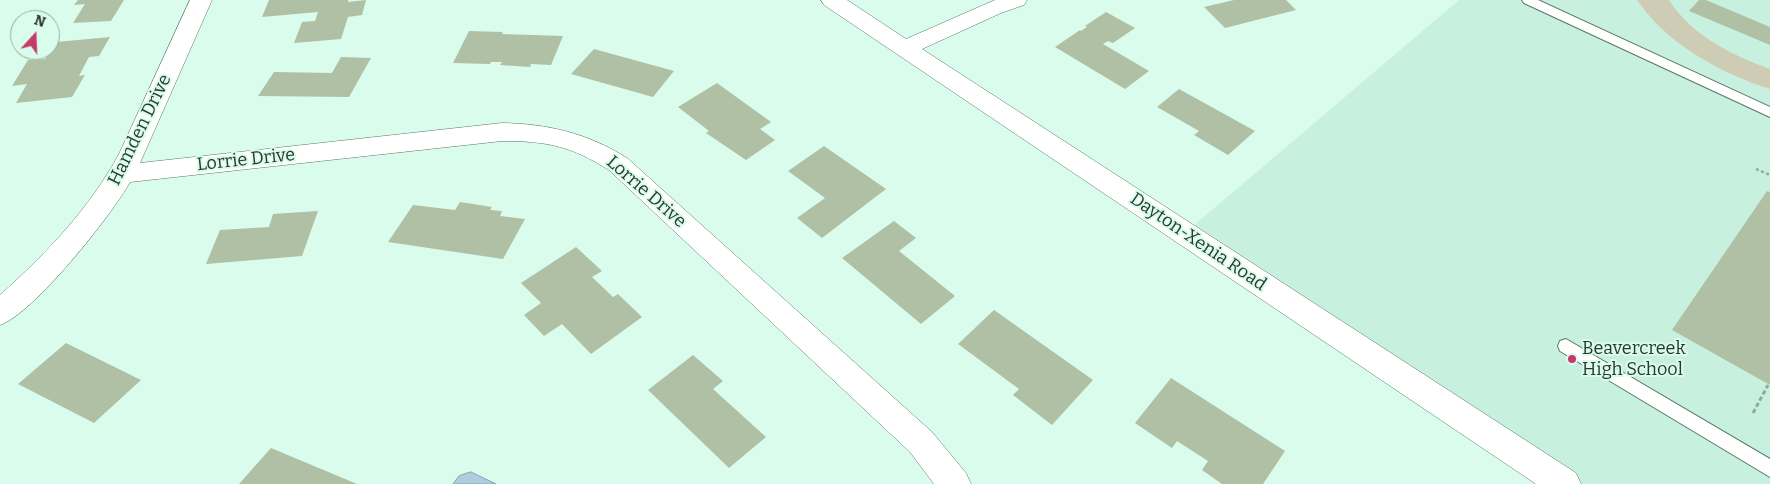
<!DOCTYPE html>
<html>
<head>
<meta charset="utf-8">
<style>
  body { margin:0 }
  #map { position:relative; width:1770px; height:484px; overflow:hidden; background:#d9fcec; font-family:Bitter,serif }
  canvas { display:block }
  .north { position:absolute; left:10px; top:10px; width:50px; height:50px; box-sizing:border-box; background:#d9fcec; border:1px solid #93aea2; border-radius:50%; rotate:20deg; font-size:14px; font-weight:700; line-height:20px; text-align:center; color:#2b3832 }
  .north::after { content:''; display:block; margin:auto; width:18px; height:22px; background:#c5396d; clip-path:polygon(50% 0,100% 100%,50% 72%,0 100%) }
</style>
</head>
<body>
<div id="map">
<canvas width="1770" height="484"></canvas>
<div class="north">N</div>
</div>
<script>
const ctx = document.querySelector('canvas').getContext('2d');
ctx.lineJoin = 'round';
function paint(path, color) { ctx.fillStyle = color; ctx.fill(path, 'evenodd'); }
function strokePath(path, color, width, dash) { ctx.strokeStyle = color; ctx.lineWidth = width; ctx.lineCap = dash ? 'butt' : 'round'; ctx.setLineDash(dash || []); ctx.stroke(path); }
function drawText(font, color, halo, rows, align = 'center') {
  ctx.font = font + ' Bitter,serif'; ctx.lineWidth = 4; ctx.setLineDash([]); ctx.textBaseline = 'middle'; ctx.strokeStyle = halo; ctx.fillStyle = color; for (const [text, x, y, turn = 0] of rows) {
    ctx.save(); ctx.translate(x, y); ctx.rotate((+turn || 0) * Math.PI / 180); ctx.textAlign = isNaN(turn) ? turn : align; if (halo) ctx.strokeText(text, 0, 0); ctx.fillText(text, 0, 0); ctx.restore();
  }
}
const built = new Path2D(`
  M1459,0h311v484h-206l-379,-251z`);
const green = new Path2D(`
  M1637,0h32c23,36 63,55 101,69v20c-50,-16 -103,-45 -133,-89z`);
const water = new Path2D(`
  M471,472l25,12h-43l6,-8z`);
const building = new Path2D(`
  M78,0h46l-13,21 -38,2 12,-19 -11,1z
  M269,0h79v2l18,-2 -4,15 -14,2 -7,22 -47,4 8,-21 13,-1 3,-9 -56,5z
  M1234,0h52l10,10 -71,18 -21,-21z
  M1699,0h7l64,27v18l-81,-34z
  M1106,12l29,16 -22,15 -5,-2 -5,3 46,27 -24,18 -70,-42 25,-17 1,1 6,-4 -2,-1z
  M469,31l34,1 -1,2 61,2 -12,29 -20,-1 -1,3 -30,-2 2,-3h-11l-1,2 -37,-1z
  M110,37l-11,19 -10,1 -10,19 6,-1 -13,22 -56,6 11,-19 -15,2 16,-26 17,-1 11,-17z
  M594,49l80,22 -21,26 -82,-23z
  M341,57l30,1 -22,39 -91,-1 16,-24 58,1z
  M717,83l54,39 -11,7 15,11 -29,20 -40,-27 3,-2 -31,-24z
  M1179,89l76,42 -27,24 -34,-20 5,-4 -42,-24z
  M824,146l62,43 -64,49 -25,-20 28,-20 -37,-27z
  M1767,191l3,1v193l-98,-55z
  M460,202l32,5 -2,3 12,1 -2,5 25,3 -22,40 -115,-17 25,-37 42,5z
  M318,211l-16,45 -96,8 14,-34 49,-3 4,-13z
  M894,221l22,17 -17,13 56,45 -34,28 -79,-66z
  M576,247l26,24 -10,6 21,20 5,-3 24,23 -51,37 -29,-30 -18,12 -20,-21 17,-12 -20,-20z
  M994,310l99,70 -41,45 -39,-30 6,-6 -61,-45z
  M66,343l75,37 -47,43 -76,-39z
  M693,355l30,26 -10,8 53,48 -37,31 -81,-78z
  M1171,378l114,73 -22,33h-41l-20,-14 6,-9 -31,-20 -5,7 -37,-25z
  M271,448l86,36h-118z`);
const pathFar1 = new Path2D(`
  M1756,169l14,6`);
const path = new Path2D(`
  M1753,413l15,-28`);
const lane = new Path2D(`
  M1522,0h16l232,107v10l-246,-114z
  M1566,339l204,120v18l-210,-126 -2,-5 2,-5z`);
const street = new Path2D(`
  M190,0h22l-72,163 362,-40c46,1 85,10 125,35l305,274 34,41 5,11h-37l-24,-32 -301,-282c-38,-24 -62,-29 -107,-29l-372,41c-18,33 -97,132 -130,143v-30c46,-41 90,-87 119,-141z`);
const secondary = new Path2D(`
  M821,0h26l59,39 89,-39h32l-3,5 -23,8 -79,36 654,424 5,11h-45l-712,-479z`);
const markers = [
  [1572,359,5,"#c5396d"]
];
const streetNames = [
  ["Hamden Drive",140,130,-64],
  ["Lorrie Drive",246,160,-6],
  ["Lorrie Drive",646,192,41],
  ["Dayton-Xenia Road",1198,242,34]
];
const poiNames = [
  ["Beavercreek",1582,349],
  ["High School",1582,370]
];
paint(built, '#c7f1de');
paint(green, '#cfccb6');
paint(water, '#aecee0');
strokePath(water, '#87a1ac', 1);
paint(building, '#afc0a5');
strokePath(lane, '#587769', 2);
strokePath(street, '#587769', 1);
strokePath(secondary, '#587769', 1);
strokePath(pathFar1, '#91ab9f', 2.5, [3, 2.5]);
strokePath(path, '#91ab9f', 3, [4.5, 2.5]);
paint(lane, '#fff');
paint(street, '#fff');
paint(secondary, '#fff');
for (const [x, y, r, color] of markers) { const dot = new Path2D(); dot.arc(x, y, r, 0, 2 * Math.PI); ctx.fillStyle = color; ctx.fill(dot); strokePath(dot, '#d9fcec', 2); }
drawText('18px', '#2b3832', '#d9fcec', streetNames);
drawText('18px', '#2b3832', '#d9fcec', poiNames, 'left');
</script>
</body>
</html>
